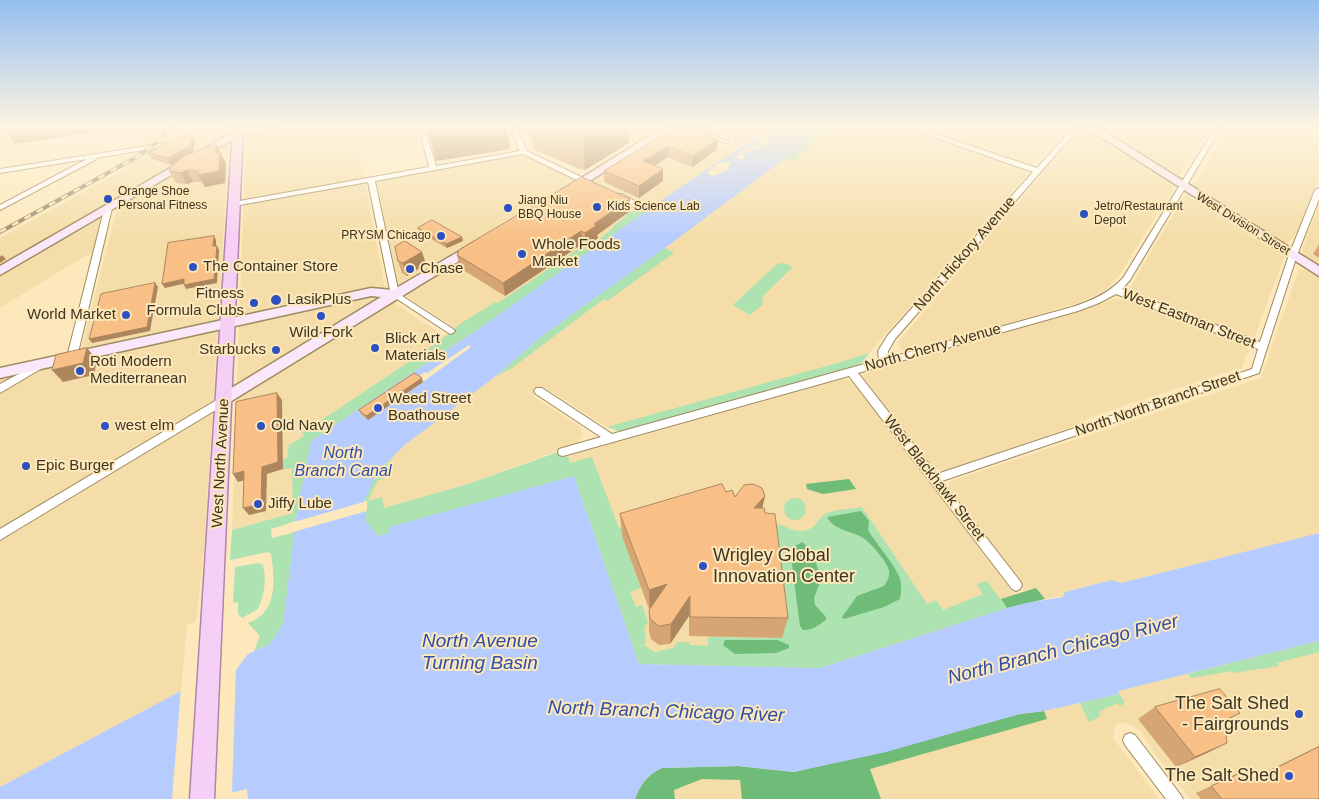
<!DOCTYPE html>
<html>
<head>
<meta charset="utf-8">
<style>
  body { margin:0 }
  canvas { display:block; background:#fce8ba }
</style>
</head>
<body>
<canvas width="1319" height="799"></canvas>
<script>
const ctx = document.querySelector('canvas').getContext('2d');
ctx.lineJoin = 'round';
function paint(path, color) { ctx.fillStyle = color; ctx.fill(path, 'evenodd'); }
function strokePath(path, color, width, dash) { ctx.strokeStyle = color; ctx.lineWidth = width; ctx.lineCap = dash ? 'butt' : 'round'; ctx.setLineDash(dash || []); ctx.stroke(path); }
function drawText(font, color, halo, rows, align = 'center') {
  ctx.font = font + ' Helvetica,sans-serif'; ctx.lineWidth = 4; ctx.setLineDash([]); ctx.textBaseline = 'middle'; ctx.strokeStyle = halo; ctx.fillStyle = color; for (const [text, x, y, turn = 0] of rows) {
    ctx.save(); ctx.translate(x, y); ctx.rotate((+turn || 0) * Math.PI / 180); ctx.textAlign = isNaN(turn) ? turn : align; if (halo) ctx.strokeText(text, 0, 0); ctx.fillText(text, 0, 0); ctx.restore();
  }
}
const built = new Path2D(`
  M0,128h124l-124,19z
  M156,128h75l-1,5 -230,132v-27l125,-69 -11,-4 21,-13 21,-3 19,-7 -32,3z
  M256,128h160l3,14 -60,10 27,142 -149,89 9,-249z
  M597,128h63l-25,15z
  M678,128l41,14v2l8,3 6,-3v-4l-35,-12h72l-18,12 -10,2 -9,6 2,3 -248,172 -176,118 -14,71 -65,18 5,-132 1,-2 151,-92 6,-1 49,33 11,-8 -49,-32 -1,-5 181,-106 50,24 6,-5 -49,-23v-3z
  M826,128h98l-4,5 104,36 4,4 -159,180 -28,9 -234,65 -63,-40 -11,9 46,30 4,9 -7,9 -111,41 -81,23 -2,-11 -18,5 14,-31 28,-27 26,-21 64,-47 46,-40 123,-88z
  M938,128h131l-36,37 -96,-31 -2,-4z
  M1100,128h109l-30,47z
  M1228,128h91v49l-22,56 -9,10 -6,-1 -88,-56z
  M1081,130h7l86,57 -56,90 -13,13 -24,12 -171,49 -9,-1 -3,-8z
  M229,143l-25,406 -8,72 -9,4 -6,66 -181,96v-409l78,-18 39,-151z
  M521,155l53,25 -176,105 -21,-104z
  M1187,195l97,62 -30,82 -121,-46 -2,-2 -1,-3 15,-26 39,-66z
  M1319,202v63l-13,-9 -4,-5z
  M103,217l-11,38 -7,1 -85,52v-31z
  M1299,269l6,1 14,8v255l-198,50 -9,-3 -47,12 -2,5 -3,-1 -34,7 -206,65 -181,-4 -71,-208 272,-76h9l6,4 159,210 11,-3 -76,-99 -1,-5 3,-6 310,-103z
  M1113,299l21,2 111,44 4,5 -7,17 -148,49 -25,12 -126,43 -12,-4 -67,-86 -1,-5 4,-4 225,-65z
  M1319,641v158h-129l-37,-48 -9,-15 -6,-7 -13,-6h-6l-4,3 -2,12 46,61h-524l3,-10 406,-78 75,-17 -2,-3z`);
const green = new Path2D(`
  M826,128h6l-38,33 -8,-4z
  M647,201l8,4 -52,40 -13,6 -30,21c-6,12 -22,11 -28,24l-25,13 -3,7 -7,4 -10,3 -176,118 -15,80 -25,8 1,9 23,-6 -12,92 -13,20 -16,7 6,-15 -12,-13c30,-10 27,-43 23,-69l-3,-2 -38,8 2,-30 61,-17 -1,-45 -9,1v-10l4,-1 2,-13 15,-9 -2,-3 138,-92 20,-17 35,-22 3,1 86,-58 3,1 -2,3 2,1 27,-23v-2l13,-9 -2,-1 5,-3h3z
  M665,248l9,5 -67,48 -2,-2 -8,5 -85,64 -16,8 46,-40z
  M784,263l9,4 -31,30 1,7 -13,11 -17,-10 44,-41z
  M869,353l-5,8 -8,5 -235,66 -14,-5 234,-65z
  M561,451l3,6 4,-1 2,7 22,-6 27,71 11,-3 2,4 -11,4 20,55 -11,4 6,15 6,-2 6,17 -4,6 2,14 -2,3 12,8 2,-2 15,-3 5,-6h12v3l18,1v-9l74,1 -12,-102 9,-12c10,5 23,11 34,3 5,-4 7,-11 14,-14 11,-4 24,-4 35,-6l65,97 9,-4 7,10 40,-16 -6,-10 10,-3 20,27 -187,60 -181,-4 -65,-188 -185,52 1,5 -12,3c-3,-4 -10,-10 -12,-15 -8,-23 11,-48 26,-63l-8,21 -6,1 -10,21 14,-4 2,11 81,-23z
  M784 509a11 11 0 1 1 22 0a11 11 0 1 1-22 0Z
  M259,563l4,2c4,16 1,29 -5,44l-16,9 -4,-4v-12l-5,1 2,-36z
  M1319,641v11l-42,11 2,3 -46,7 -1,-2 -41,7 -3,-4z
  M1119,694l6,8 -5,4 -2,-3 -18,8 -1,6 -10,5 -9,-19z`);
const forest = new Path2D(`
  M849,479l7,10 -33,5 -16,-5 -1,-5z
  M861,511l8,10 -1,9c7,12 30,39 32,49 2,7 1,13 0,20l-16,8 -40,12 -2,-2 15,-21 27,-10c3,-4 6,-10 5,-15 0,-7 -19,-29 -26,-33 -11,-7 -30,-8 -36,-21z
  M802,542l6,5 -1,9 9,7 5,17 -7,18 1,7 11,12v3c-7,5 -13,10 -23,10l-3,-4 -10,-77z
  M1036,588l9,11 -38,9 -6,-9z
  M725,640h52l12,5v3l-13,5 -41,1 -12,-9z
  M1044,711l3,8 -177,50 11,30h-139l-2,-19 -38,-1 -28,11 1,9h-40c4,-13 14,-26 27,-31l76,-2 56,6 226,-58z`);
const water = new Path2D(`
  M770,128h56l-161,120 -123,88 -46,40 -90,68 -28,27 -14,31 2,19 12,15 11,-3v-6l185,-51 65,188 181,4 187,-60 19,-5 37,-6 2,-5 47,-12 9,3 198,-50v108l-201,50 1,3 -75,17 -24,3 -134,38 -92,20 -56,-6 -76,2c-13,5 -23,18 -27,31h-387l-1,-10 -42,10h-205v-12l181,-96 55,-21 12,-16 22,-10 13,-20 14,-112 14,-71 176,-118 208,-146z`);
const pier = new Path2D(`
  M770,128l6,3 -10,6 4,3 -7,5 -22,10 4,2 -4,3 -5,-2 -4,2 -4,9 -5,3 -10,4 -7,-3 11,-9 7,-2 4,1 14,-11 19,-8 -4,-3 12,-8 -16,8z
  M469,345l2,2 -73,53 -7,-6 34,-22 2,1z
  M367,501v10l-74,21 1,-10z
  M236,666l-4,128 -17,5h-43l9,-111z`);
const street = new Path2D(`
  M260,128h16l-3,2 -35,5 -3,-2 3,-2z
  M510,128h6l11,23 69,33 -7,2 -66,-32 -148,27 24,113 54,35 2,2 -2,2 -3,1 -59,-39 -23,-113 -134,24 -4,-2 4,-2 195,-35 -8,-31 3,-2 3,2 9,30 84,-15z
  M687,128h9l33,14 -5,1z
  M1073,128h6l-184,211 -7,12v7l184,-51c19,-6 37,-14 51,-29l92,-150h6l-91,152 -8,9 138,53 29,-87 26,-65 4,-2v11l-22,56 -38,118 -317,108 78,100 2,4 -2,4 -4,2 -4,-2 -163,-213 -286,80 -4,-1 -1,-3 1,-3 42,-12 -65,-43 -2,-3 2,-3h6l70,46 267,-74 -1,-9 10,-16 145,-163 -111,-39v-2h4l111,37zM1116,294l142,55 -6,20 -315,105 -79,-101 220,-62 21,-8z
  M166,143l3,2 -1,1 -72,12 -1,2 -95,50v-5l87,-46 -87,14v-4z
  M616,194h6l21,12 -1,2h-6l-20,-10z
  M105,206h3l4,2 -35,149 -5,3 -5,-3z
  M41,362l5,3 -2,2 -44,26v-9z
  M225,395l4,1 1,3 -1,3 -229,138v-11z
  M1130,733l5,2 45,59 3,5h-17l-41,-54 -2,-5 2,-5z`);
const secondary = new Path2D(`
  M240,128h12l-252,147v-9z
  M662,128h12l-102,64 -4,1 -6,-3z
  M1087,128h12l220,138v10z
  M473,243l6,4 -2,3 -252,155 -5,-2 -2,-4 2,-4 161,-98 -10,-1 -371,82v-10l371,-80 22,2z`);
const primary = new Path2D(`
  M233,128h10l-29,671h-24z`);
const rail = new Path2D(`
  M0,232l137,-75 22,-16 9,-13`);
const wall = new Path2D(`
  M426,128h80l4,21 -74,12z
  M529,128h99l1,15 -44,27 -8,-2 -42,-18 -4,-10z
  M712,130l-1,6 6,14 -25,17 -24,-10 -13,9 8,15 -24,17 -35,-16v-11l59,-36z
  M191,136l4,6 -2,10 29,3 4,9 -1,19 -20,4 -3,-5h-9l-6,2 -11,-1 -7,-12 8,-9 -6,3 -19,-6 -4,-6z
  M630,211l-33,24 1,3 -12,8 -4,-2 -77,52 -45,-28 -3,-13z
  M418,228l45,13 -16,7 -28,-16z
  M1319,245v13l-6,-4z
  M398,261l28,3 -19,12 -5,-3z
  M423,382l-55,38 -7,-6 -2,-4z
  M726,492l9,5 30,-1 -3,12 3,5 23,105 -6,20 -93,-2v-20l-19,28 -11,1 -8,-6 -2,-9v-21l-27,-73 -2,-22z
  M1155,707l66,17 6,19 -20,10 -31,14 -38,-48z
  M1319,746v53h-118l-5,-6 46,-21 7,8z`);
const shadedWall = new Path2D(`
  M4,128h112l-101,16z
  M428,128h78l4,21 -74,12z
  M582,128h46l1,15 -44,27z
  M712,130l-1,11 -6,-7z
  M191,136l4,6 -2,10 -22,13 -3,-7z
  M718,139l-1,11 -25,17 1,-11z
  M216,144l10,20 -1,19 -20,4 -7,-12 18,-22z
  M669,146l-1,11 -25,15v-11z
  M663,169v12l-24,17v-12z
  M187,170l6,12 -6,2 -6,-11z
  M630,199v12l-33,24 1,3 -12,8 -1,-13 9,-9z
  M581,231l1,13 -77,52 -2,-13z
  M214,236l2,4v10l-3,-4z
  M462,237l1,4 -16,7 -1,-4z
  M217,246l2,4 -2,33 -31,6 -2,-4z
  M422,252l4,12 -19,12 -4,-13z
  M2,255l4,4 -6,4v-6z
  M184,279l3,4 -22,5 -3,-4z
  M155,283l3,4 -8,44 -58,12 -3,-4z
  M87,348l10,12 -3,15 -31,7 -11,-12z
  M422,378l1,4 -55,38 -2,-4z
  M277,393l5,7 1,69 -16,5 -1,37 -17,4 -6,-7 19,-41z
  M244,471l5,8 -11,3 -5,-8z
  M765,496l-5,22 -6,-10z
  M667,584l-17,26 -1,-20z
  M690,596l-1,20 -19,28 1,-20z
  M1240,713l-20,11 -1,-1z
  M1227,743l-20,10 -31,14 19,-10z`);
const building = new Path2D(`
  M673,128h33l6,2 -7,4 13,5 -25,17 -24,-10 -26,15 20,8 -24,17 -35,-15 59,-36z
  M191,136l-1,10 -22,12 -20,-5 18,-10 10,-2 1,-3z
  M216,144v9l4,-1 -1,19 -21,4 1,-4 -12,-1 -6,3 -12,-2 2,-4 11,-10z
  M582,177l48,22 -36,25 3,1 -12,8 -4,-2 -78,52 -46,-28 2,-5z
  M432,220l30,17 -16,7 -28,-16z
  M214,236l-1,10h4l-3,33 -30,6v-6l-22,5 6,-41z
  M405,241l17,11 -19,11 -5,-2 -3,-14z
  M155,283l-8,44 -58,12 12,-45z
  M87,348l-4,15 -31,7 4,-15z
  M415,373l7,5 -56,38 -7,-6z
  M277,393l1,69 -16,5 -1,37 -18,4 1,-37 -11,3 3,-72z
  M722,484l4,8 6,-2 3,7 9,-12 9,-1 9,4 3,8 -11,12h10l1,5 10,1 13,104 -98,-1v-21l-19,28 -12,2 -9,-7 -1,-9 18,-26 -18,6 -29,-76z
  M1220,689l20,24 -21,10 6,7 2,13 -32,14 -40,-50z
  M1319,747v52h-97l-11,-13 31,-14 7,9z`);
const markers = [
  [108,199,5,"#2d4fbf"],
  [597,207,5,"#2d4fbf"],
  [508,208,5,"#2d4fbf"],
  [1084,214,5,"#2d4fbf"],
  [441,236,5,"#2d4fbf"],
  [522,254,5,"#2d4fbf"],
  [193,267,5,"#2d4fbf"],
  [410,269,5,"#2d4fbf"],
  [276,300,6,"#2d4fbf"],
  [254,303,5,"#2d4fbf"],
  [126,315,5,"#2d4fbf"],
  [321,316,5,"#2d4fbf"],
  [375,348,5,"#2d4fbf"],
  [276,350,5,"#2d4fbf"],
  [80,371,5,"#2d4fbf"],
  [378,408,5,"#2d4fbf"],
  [105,426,5,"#2d4fbf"],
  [261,426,5,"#2d4fbf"],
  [26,466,5,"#2d4fbf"],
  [258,504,5,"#2d4fbf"],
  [703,566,5,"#2d4fbf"],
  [1299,714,5,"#2d4fbf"],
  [1289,776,5,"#2d4fbf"]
];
const farPoinames = [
  ["Orange Shoe",118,192],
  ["Personal Fitness",118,206],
  ["Jiang Niu",518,201],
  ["BBQ House",518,215],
  ["Kids Science Lab",607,207],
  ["Jetro/Restaurant",1094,207],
  ["Depot",1094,221],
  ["PRYSM Chicago",431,236,"right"]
];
const farStreetnames = [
  ["West Division Street",1243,224,32]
];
const poiNames = [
  ["Whole Foods",532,245],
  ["Market",532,262],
  ["The Container Store",203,267],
  ["Chase",420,269],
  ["Fitness",244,294,"right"],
  ["Formula Clubs",244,311,"right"],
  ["LasikPlus",287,300],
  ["World Market",116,315,"right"],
  ["Wild Fork",321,333,"center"],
  ["Blick Art",385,339],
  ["Materials",385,356],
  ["Starbucks",266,350,"right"],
  ["Roti Modern",90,362],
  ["Mediterranean",90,379],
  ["Weed Street",388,399],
  ["Boathouse",388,416],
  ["west elm",115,426],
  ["Old Navy",271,426],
  ["Epic Burger",36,466],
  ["Jiffy Lube",268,504]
];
const streetNames = [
  ["North Hickory Avenue",965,254,-49],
  ["West Eastman Street",1189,319,21],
  ["North Cherry Avenue",933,348,-16],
  ["North North Branch Street",1158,404,-19],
  ["West North Avenue",221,463,-87],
  ["West Blackhawk Street",934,478,52]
];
const waterNames = [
  ["North",343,454],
  ["Branch Canal",343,472]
];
const nearPoinames = [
  ["Wrigley Global",713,556,"left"],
  ["Innovation Center",713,577,"left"],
  ["The Salt Shed",1289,704],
  ["- Fairgrounds",1289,725],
  ["The Salt Shed",1279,776]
];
const nearWaternames = [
  ["North Avenue",480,642],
  ["Turning Basin",480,664],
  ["North Branch Chicago River",1063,650,-14],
  ["North Branch Chicago River",666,712,2]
];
paint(built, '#f4dda8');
paint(green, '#ade2b1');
paint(forest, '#6fbb78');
paint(water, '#b6ccfe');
paint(pier, '#fce8ba');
strokePath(street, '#9e8b60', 2);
strokePath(secondary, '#9e8b60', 3);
strokePath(primary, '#b184a8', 3);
paint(street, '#fff');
paint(secondary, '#fae7fa');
paint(primary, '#f6cff6');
strokePath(rail, '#998b6c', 4);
strokePath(rail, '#fce8ba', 2.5, [7]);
paint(wall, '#d5a573');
paint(shadedWall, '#ae865e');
paint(building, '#f8c086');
strokePath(building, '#ae865e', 1);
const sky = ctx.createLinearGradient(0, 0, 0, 240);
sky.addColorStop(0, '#94bef1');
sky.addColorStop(0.53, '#fef5e0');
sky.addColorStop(1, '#fef5e000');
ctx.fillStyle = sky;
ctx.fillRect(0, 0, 1319, 240);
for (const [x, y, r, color] of markers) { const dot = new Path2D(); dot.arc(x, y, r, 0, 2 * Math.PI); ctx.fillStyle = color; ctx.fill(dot); strokePath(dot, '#fce8ba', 2); }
drawText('12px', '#3d3523', '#fce8ba', farPoinames, 'left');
drawText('12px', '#3d3523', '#fce8ba', farStreetnames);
drawText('15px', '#3d3523', '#fce8ba', poiNames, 'left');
drawText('15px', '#3d3523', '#fce8ba', streetNames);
drawText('italic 16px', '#304eab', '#fce8ba', waterNames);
drawText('18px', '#3d3523', '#fce8ba', nearPoinames, 'right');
drawText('italic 19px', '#304eab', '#fce8ba', nearWaternames);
</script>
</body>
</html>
